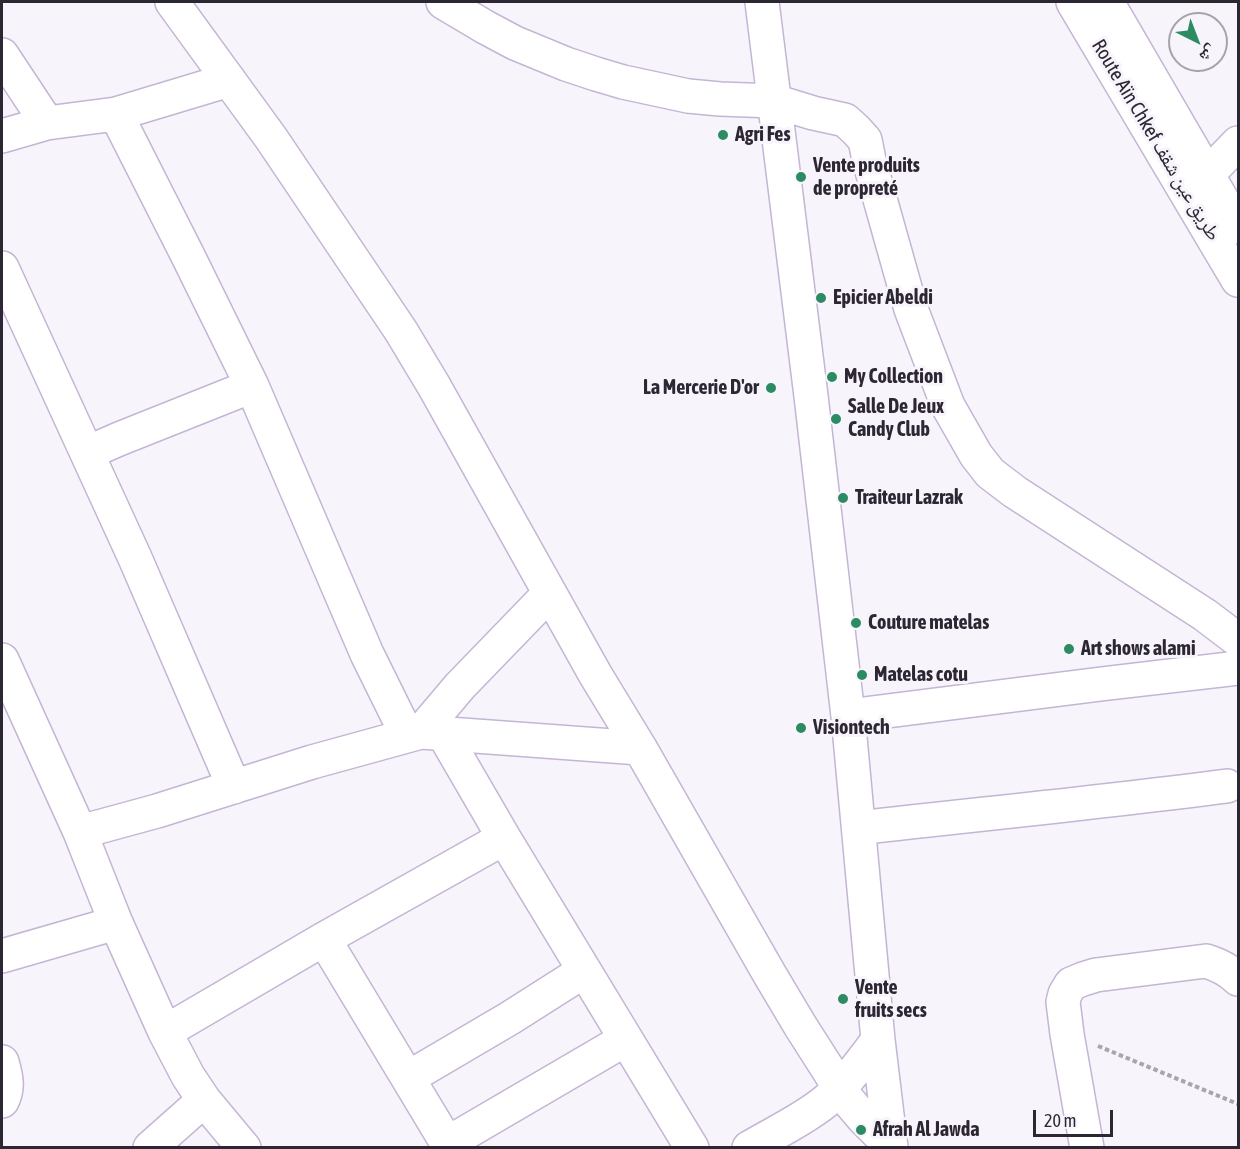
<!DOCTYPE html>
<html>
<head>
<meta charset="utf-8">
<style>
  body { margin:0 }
  #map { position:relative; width:1240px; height:1149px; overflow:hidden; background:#f8f4fb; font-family:"Asap Condensed","Noto Naskh Arabic",sans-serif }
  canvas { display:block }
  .frame { position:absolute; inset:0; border:3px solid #2d2734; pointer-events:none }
  .north { position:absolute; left:1168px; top:12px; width:60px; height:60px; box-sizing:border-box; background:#f8f4fb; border:2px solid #a7a2ab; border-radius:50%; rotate:138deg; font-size:16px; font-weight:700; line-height:24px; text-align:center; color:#2d2734 }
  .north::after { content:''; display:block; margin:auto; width:21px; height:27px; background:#2d8b63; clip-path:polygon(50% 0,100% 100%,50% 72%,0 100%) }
  .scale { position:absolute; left:1033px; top:1110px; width:80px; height:27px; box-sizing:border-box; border:3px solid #2d2734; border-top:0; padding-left:8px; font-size:18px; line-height:21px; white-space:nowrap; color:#2d2734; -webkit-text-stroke:4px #f8f4fb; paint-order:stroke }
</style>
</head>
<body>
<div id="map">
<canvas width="1240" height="1149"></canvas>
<div class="frame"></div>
<div class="north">ش</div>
<div class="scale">20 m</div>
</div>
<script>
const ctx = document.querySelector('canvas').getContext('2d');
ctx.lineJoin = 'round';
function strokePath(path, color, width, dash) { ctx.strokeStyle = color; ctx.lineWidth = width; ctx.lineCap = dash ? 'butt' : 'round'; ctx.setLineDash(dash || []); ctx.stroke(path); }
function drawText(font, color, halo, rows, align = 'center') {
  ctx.font = font + ' "Asap Condensed","Noto Naskh Arabic",sans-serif'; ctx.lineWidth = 6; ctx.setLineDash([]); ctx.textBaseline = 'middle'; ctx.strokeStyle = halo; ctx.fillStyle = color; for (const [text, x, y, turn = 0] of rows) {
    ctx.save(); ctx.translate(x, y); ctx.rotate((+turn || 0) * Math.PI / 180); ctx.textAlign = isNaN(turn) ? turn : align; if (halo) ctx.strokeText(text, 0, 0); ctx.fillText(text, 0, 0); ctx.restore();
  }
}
const path = new Path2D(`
  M1098,1046l140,58`);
const minor = new Path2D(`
  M172,2l99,136 130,193 33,55 161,288 45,74 130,227 31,52 46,72 17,20 27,27
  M443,2l42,25 30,16 51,21 30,10 27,8 65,14 32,3 54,2 39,12 32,7 11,10 9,10 4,20 42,149 37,97 28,49 14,18 25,19 190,123 33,25
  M762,2l49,394 37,320 30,324 13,108
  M2,55l45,68
  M116,114l72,142 64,130 115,268 40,81
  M2,136l45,-13 69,-9 113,-34
  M1208,174l30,-31
  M2,268l133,290 99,229
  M87,453l32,-14 133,-53
  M2,660l78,172 36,91 49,109 23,44 16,24 40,48
  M848,716l253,-32 137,-16
  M421,732l39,-46 89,-92
  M443,733l61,105 188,310
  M859,828c122,-14 245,-26 368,-42
  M80,832l77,-21 155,-49 109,-30 219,16
  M324,939l126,209
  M2,956l114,-33
  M165,1032l159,-93 180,-101
  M2,1062c4,14 7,26 0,39
  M408,1078l102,-60 74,-47
  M448,1143l178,-104
  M150,1148l54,-48
  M749,1148c25,-15 54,-28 77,-47 20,-17 36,-40 52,-61
  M1087,1148l-20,-114 -4,-32 2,-8 6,-10 12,-5 13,-4 110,-14c13,4 23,9 32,18`);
const major = new Path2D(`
  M1073,2l165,278
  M1107,2l131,225`);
const markers = [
  [723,135,6,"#2d8b63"],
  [801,177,6,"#2d8b63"],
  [821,298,6,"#2d8b63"],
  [832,377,6,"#2d8b63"],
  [771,388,6,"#2d8b63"],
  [836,419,6,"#2d8b63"],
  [843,498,6,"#2d8b63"],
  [856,623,6,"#2d8b63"],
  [1069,649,6,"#2d8b63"],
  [862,675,6,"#2d8b63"],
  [801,728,6,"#2d8b63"],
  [843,999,6,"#2d8b63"],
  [861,1130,6,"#2d8b63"]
];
const poiNames = [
  ["Agri Fes",735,135],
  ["Vente produits",813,166],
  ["de propreté",813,189],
  ["Epicier Abeldi",833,298],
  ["My Collection",844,377],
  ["La Mercerie D'or",759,388,"right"],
  ["Salle De Jeux",848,407],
  ["Candy Club",848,430],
  ["Traiteur Lazrak",855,498],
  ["Couture matelas",868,623],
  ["Art shows alami",1081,649],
  ["Matelas cotu",874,675],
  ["Visiontech",813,728],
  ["Vente",855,988],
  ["fruits secs",855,1011],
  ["Afrah Al Jawda",873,1130]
];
const streetNames = [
  ["Route Aïn Chkef طريق عين شقف",1156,140,59]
];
strokePath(minor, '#c5b5d5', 36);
strokePath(major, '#c5b5d5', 36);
strokePath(path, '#a9a4ad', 4, [4.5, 3]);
strokePath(minor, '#fff', 33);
strokePath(major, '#fff', 33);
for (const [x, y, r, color] of markers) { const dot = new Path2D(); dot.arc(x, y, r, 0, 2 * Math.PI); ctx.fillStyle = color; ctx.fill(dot); strokePath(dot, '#f8f4fb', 2); }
drawText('bold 20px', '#2d2734', '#f8f4fb', poiNames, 'left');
drawText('20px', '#2d2734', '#f8f4fb', streetNames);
</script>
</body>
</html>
